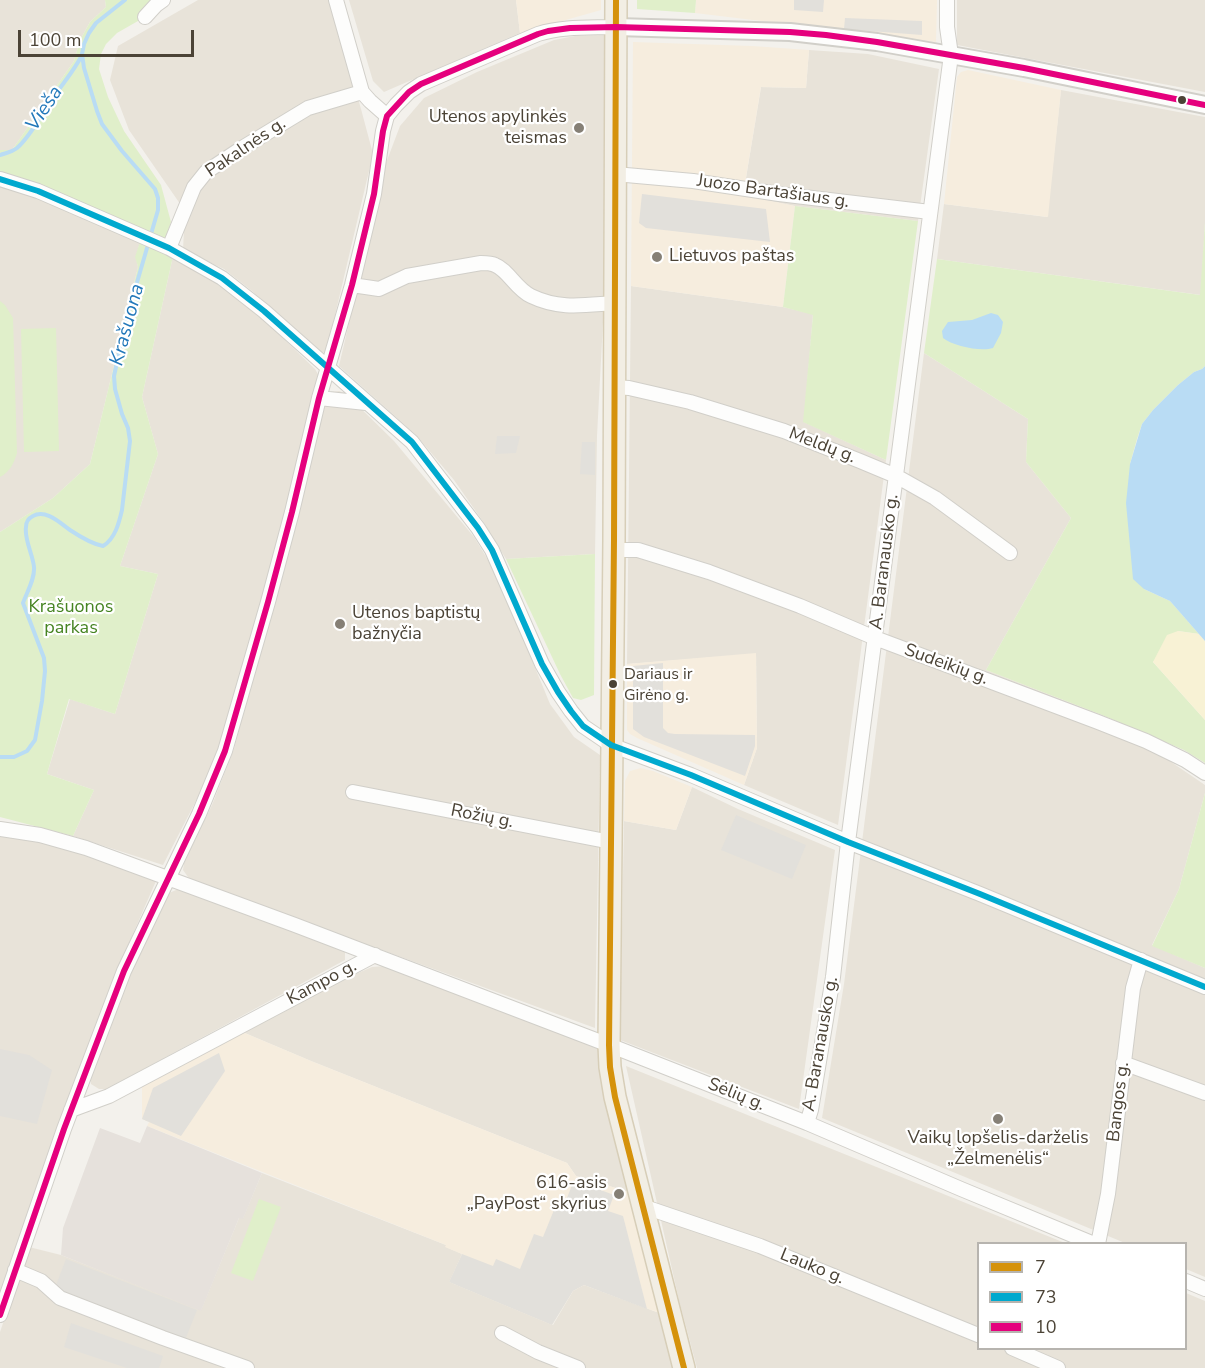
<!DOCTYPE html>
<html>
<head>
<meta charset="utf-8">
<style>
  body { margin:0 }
  #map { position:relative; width:1205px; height:1368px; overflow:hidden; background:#f3f1ec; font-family:"Nunito Sans",sans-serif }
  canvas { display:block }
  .legend { position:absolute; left:977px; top:1242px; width:210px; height:108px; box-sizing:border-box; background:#fff; border:2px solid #b7b4af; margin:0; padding:8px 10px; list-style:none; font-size:18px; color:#4b4336 }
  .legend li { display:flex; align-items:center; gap:12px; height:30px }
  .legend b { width:30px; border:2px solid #b7b4af }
  .scale { position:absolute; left:18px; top:30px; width:176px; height:27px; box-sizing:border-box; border:3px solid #4b4336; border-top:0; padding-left:8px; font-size:18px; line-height:21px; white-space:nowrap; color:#4b4336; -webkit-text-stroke:4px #fff; paint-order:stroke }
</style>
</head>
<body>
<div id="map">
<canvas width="1205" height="1368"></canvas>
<ul class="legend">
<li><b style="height:8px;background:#d5920b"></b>7</li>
<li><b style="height:8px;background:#00a9ce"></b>73</li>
<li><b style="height:8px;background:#e5007d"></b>10</li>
</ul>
<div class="scale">100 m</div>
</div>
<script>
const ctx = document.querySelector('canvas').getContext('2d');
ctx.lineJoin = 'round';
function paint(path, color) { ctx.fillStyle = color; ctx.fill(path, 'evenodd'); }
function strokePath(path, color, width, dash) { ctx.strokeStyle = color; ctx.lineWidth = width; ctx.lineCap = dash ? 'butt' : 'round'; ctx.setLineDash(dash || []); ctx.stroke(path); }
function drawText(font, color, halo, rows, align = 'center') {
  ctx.font = font + ' "Nunito Sans",sans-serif'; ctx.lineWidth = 4.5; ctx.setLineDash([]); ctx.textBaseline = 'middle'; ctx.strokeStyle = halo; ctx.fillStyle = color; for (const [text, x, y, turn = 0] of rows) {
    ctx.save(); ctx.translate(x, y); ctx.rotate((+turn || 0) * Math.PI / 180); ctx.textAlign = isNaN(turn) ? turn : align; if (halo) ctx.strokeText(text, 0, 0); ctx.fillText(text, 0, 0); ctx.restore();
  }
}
const residential = new Path2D(`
  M0,0h105l1,7 -16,15 -10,18 -6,21 -62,89h-12z
  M198,0h132l31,109 12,45 -46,195 -4,4 -5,-1 -66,-61 -28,-22 -41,-19 2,-39 -56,-81 -19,-50 8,-34z
  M349,0h167l4,33 -136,59 -11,-11z
  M957,0h248v92l-248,-47z
  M604,35v268l-7,133 -2,118 -89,5 -22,-36 -30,-43 -38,-45 -77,-69 47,-203 14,-37 24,-28 53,-26 77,-32 21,-4z
  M809,50l59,4 71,15 -21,152 -123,-15 -52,-10 18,-109 45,1z
  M1061,90l144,27v105l-4,73 -264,-36 7,-55 103,13z
  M0,183l17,5 123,54 -4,15 2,10 -48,197 -37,34 -53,34z
  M173,256l60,34 82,79 4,7 -37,154 -63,226 -56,109 -90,-29 21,-46 -47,-16 23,-75 45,15 43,-140 -38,-8 38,-112 -16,-57z
  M631,286l152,21 30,7 -9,108 82,38 -48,365 -94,-40 13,-37 -1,-94 -129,10z
  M924,353l104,66 -2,43 45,56 -85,152 116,45 103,70v8l-26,96 -27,56 53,23v309l-19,-8v-25l-61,-1 -303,-125 22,-134z
  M339,391l6,2 49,48 80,96 23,38 53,129 24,33 26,18 -5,273 -399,-146 -8,-5 -5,-7 1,-7 28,-58 22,-56 93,-353 5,-4z
  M692,787l46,22 97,41 -36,259 -179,-69 4,-219 52,9z
  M0,836l31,3 47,12 78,30 -27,62 -129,360z
  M181,888l164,60v12l-238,129h-8l-8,-5 -1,-7 37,-99 42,-85z
  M385,966l214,81 30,145 -53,-16 -9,-13 -256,-102 -71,-30 118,-58 14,-6z
  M626,1066l439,177 -87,1v104h208v-55l19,8v67h-508l-18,-68z
  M262,1173l184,72v2l16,7 -12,28 103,43 20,-34 11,-6 78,29 13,54h-675v-36l29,-85 32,8 140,55 38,-92h4z`);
const commercial = new Path2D(`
  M516,0h85v10l-81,23z
  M696,0h241l-1,42 -241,-29z
  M633,42l119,4 57,4 -3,38 -45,-1 -18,108 52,11 -12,101 -152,-21z
  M968,70l93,20 -13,127 -104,-13 13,-127 4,-5z
  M756,653l1,95 -13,37 -107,-47 -7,-4 -3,-4v-66z
  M641,768l12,3 39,16 -16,43 -52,-9 1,-40 5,-10z
  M240,1031l71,30 256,102 9,13 53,16 33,122 -78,-29 -11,6 -21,34 -103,-43 13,-28 -17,-7 1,-2 -299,-119 2,-4 -7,-3v-34z`);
const industrial = new Path2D(`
  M147,1126l115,47 -19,46 -4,-1 -38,93 -140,-56 2,-27 37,-100 40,15z`);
const green = new Path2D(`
  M105,0h58l-18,17 -28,16 -11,11 -5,10 -2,15 9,28 16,34 37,54 10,37 -6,18 -165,-65v-25h12l62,-89 6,-21 10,-18 16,-15z
  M637,0h59l-1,13 -58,-4z
  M795,206l123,15 -32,239 -83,-38 10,-107 -30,-8z
  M1205,222v144l-3,3 -8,3 -16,13 -25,25 -11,14 -5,15 -7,25 14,125 26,12 29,33 -21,-3 -25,31 52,58v43l-21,-13 -82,-35 -116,-45 85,-152 -45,-56 2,-43 -104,-66 13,-94 263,36z
  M140,242l33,14 -31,141 16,57 -38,112 38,8 -43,140 -46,-15 -22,75 47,16 -21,46 -73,-19v-285l53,-34 37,-34 48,-197 -3,-10z
  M0,301l5,4 8,13 4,135c-3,10 -7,19 -17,24z
  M56,328l3,123 -35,1 -3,-123z
  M595,554l-1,141 -13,5 -8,-2 -13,-24 -54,-115z
  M1205,793v175l-53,-22 27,-57z
  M259,1199l22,8 -28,74 -22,-8z`);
const sand = new Path2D(`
  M1178,631l21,3 6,7v79l-52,-58 14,-27z`);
const parking = new Path2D(`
  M794,0h30l-1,12 -29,-2z
  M845,18l77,3v14l-78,-6z
  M642,194l124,15 4,33 -124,-14 -7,-5z
  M497,436h23l-4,17 -21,1z
  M582,442h13v33l-15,-1z
  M663,663v65l5,5 7,1 80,1v11l-10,30 -101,-39 -11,-8v-63z
  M736,815l70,30 -14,34 -71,-29z
  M0,1049l29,6 23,15 -15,54 -37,-8z
  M219,1053l6,18 -44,65 -39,-17 11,-31z
  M574,1180l40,15 -6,16 15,5 24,93 -63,-24 -11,6 -21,34 -103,-43 13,-28 31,12 3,-7 24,10 14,-35 9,3 13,-32 7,3z
  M66,1259l131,51 -16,40 -130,-52z
  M71,1323l92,33 -4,12h-32l-63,-21z`);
const water = new Path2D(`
  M991,313l7,2 5,7 -2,11 -8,15c-12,4 -40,-2 -50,-10l-1,-7 6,-9 24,-2z
  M1205,366v275l-35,-40 -26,-12 -11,-10 -7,-76 4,-39 12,-40 11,-14 25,-25 16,-13 8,-3z`);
const stream = new Path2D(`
  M0,155c6,-2 12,-3 17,-7 14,-12 25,-35 36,-50 10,-15 21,-27 29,-43
  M0,757h14l13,-6 8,-11 7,-39 3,-30 -1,-13 -21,-55c4,-11 12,-24 11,-36 -1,-12 -10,-28 -8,-40 0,-5 3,-9 7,-11 13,-7 27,7 37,14 9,6 22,14 33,16 12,-7 16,-23 19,-36l8,-69 -2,-13 -6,-14 -7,-25 -1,-13 13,-59 31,-107v-12l-3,-9 -33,-38 -20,-27 -5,-13 -13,-43 -2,-14 2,-10 5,-11 7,-10 29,-23`);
const minor = new Path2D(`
  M336,0l26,92 8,9 17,15
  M145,17l11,-12 7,-5
  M615,174l78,7 86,13 151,18
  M0,179l38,12 99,43 32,14 53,30 42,33 148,131 66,86 14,22 50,114 16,28 13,19 12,15 28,19 80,30 157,67 132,52 225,93
  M169,248l25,-61 12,-15 36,-24 66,-40 54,-16
  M352,285l27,4 28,-13 74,-13c4,0 10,0 14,2 13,5 21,24 36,31 29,14 53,9 84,7
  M614,387l15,1 61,14 94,29 76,30 36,15 39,22 75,55
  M319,398l47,5
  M614,550h24l71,22 91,34 75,32 223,84 48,19 39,19 20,13
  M353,792l258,50
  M0,829l40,6 46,13 209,77 314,120 198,78 154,66 133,55
  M1123,1063l82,30
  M71,1110l38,-14 266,-141
  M807,1123l4,-13 22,-133 15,-135 103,-787 -4,-28v-27
  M642,1206l118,40 218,89
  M1098,1244l10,-50 25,-206 8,-28
  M15,1270l26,11 19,17 103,40 84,30
  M1186,1281l19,8
  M0,1315l64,-186 60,-158 75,-157 26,-63 43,-149 24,-90 27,-114 33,-113 22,-91 9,-63 4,-15 9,-11 13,-13 12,-8 117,-50c25,-8 52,-6 78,-7
  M502,1333l36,19 40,16
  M1012,1348l46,20`);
const tertiary = new Path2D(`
  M616,27l174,5 87,10 147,26 181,37`);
const primary = new Path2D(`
  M616,0l-2,540 -5,505 1,22 5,30 69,271`);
const bus1 = new Path2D(`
  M616,0l-2,540 -5,505 1,22 5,30 69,271`);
const bus2 = new Path2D(`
  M0,179l38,12 99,43 32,14 53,30 42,33 148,131 66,86 14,22 50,114 16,28 13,19 12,15 28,19 80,30 157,67 132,52 225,93`);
const bus3 = new Path2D(`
  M0,1315l64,-186 60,-158 75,-157 26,-63 43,-149 24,-90 27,-114 33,-113 22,-91 9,-63 4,-15 22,-24 12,-8 117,-50 10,-3 22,-3 46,-1 174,5 36,3 51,7 147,26 181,37`);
const markers = [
  [1182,100,5,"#4b4336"],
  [579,128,6,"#868076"],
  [657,257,6,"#868076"],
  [340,624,6,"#868076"],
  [613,684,5,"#4b4336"],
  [998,1119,6,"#868076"],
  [619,1194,6,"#868076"]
];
const busNames = [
  ["Dariaus ir",624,675],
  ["Girėno g.",624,696]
];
const poiNames = [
  ["Utenos apylinkės",567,118],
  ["teismas",567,139],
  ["Lietuvos paštas",669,257,"left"],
  ["Utenos baptistų",352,614,"left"],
  ["bažnyčia",352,635,"left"],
  ["Vaikų lopšelis-darželis",998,1139,"center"],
  ["„Želmenėlis“",998,1160,"center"],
  ["616-asis",607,1184],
  ["„PayPost“ skyrius",607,1205]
];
const streetNames = [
  ["Pakalnės g.",246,148,-34],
  ["Juozo Bartašiaus g.",773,192,8],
  ["Meldų g.",822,446,21],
  ["A. Baranausko g.",885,562,-83],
  ["Sudeikių g.",946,665,20],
  ["Rožių g.",482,817,11],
  ["Kampo g.",322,983,-28],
  ["A. Baranausko g.",821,1044,-80],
  ["Sėlių g.",736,1095,22],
  ["Bangos g.",1119,1102,-83],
  ["Lauko g.",812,1267,22]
];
const parkNames = [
  ["Krašuonos",71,608],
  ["parkas",71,629]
];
const waterNames = [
  ["Vieša",45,109,-56],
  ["Krašuona",128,325,-75]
];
paint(residential, '#e8e3d9');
paint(commercial, '#f6edde');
paint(industrial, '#e6e1dc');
paint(green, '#e0efca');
paint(sand, '#f8f2d5');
paint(parking, '#e2e0db');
paint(water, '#b9dcf4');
strokePath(stream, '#b9dcf4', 4);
strokePath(minor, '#d1cfc9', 16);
strokePath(tertiary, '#d1cfc9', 20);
strokePath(primary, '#d7ceb8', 24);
strokePath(minor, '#fdfdfc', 14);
strokePath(tertiary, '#fdfdfc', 16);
strokePath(primary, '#f2eee4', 21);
strokePath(bus1, '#d5920b', 6);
strokePath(bus2, '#00a9ce', 6);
strokePath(bus3, '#e5007d', 6);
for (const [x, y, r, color] of markers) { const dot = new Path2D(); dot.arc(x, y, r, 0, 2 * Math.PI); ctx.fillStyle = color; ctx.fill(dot); strokePath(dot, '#fff', 2); }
drawText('16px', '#4b4336', '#fff', busNames, 'left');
drawText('18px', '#4b4336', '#fff', poiNames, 'right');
drawText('18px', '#4b4336', '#fff', streetNames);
drawText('18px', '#468422', '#fff', parkNames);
drawText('italic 20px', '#2278ba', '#fff', waterNames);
</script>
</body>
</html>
